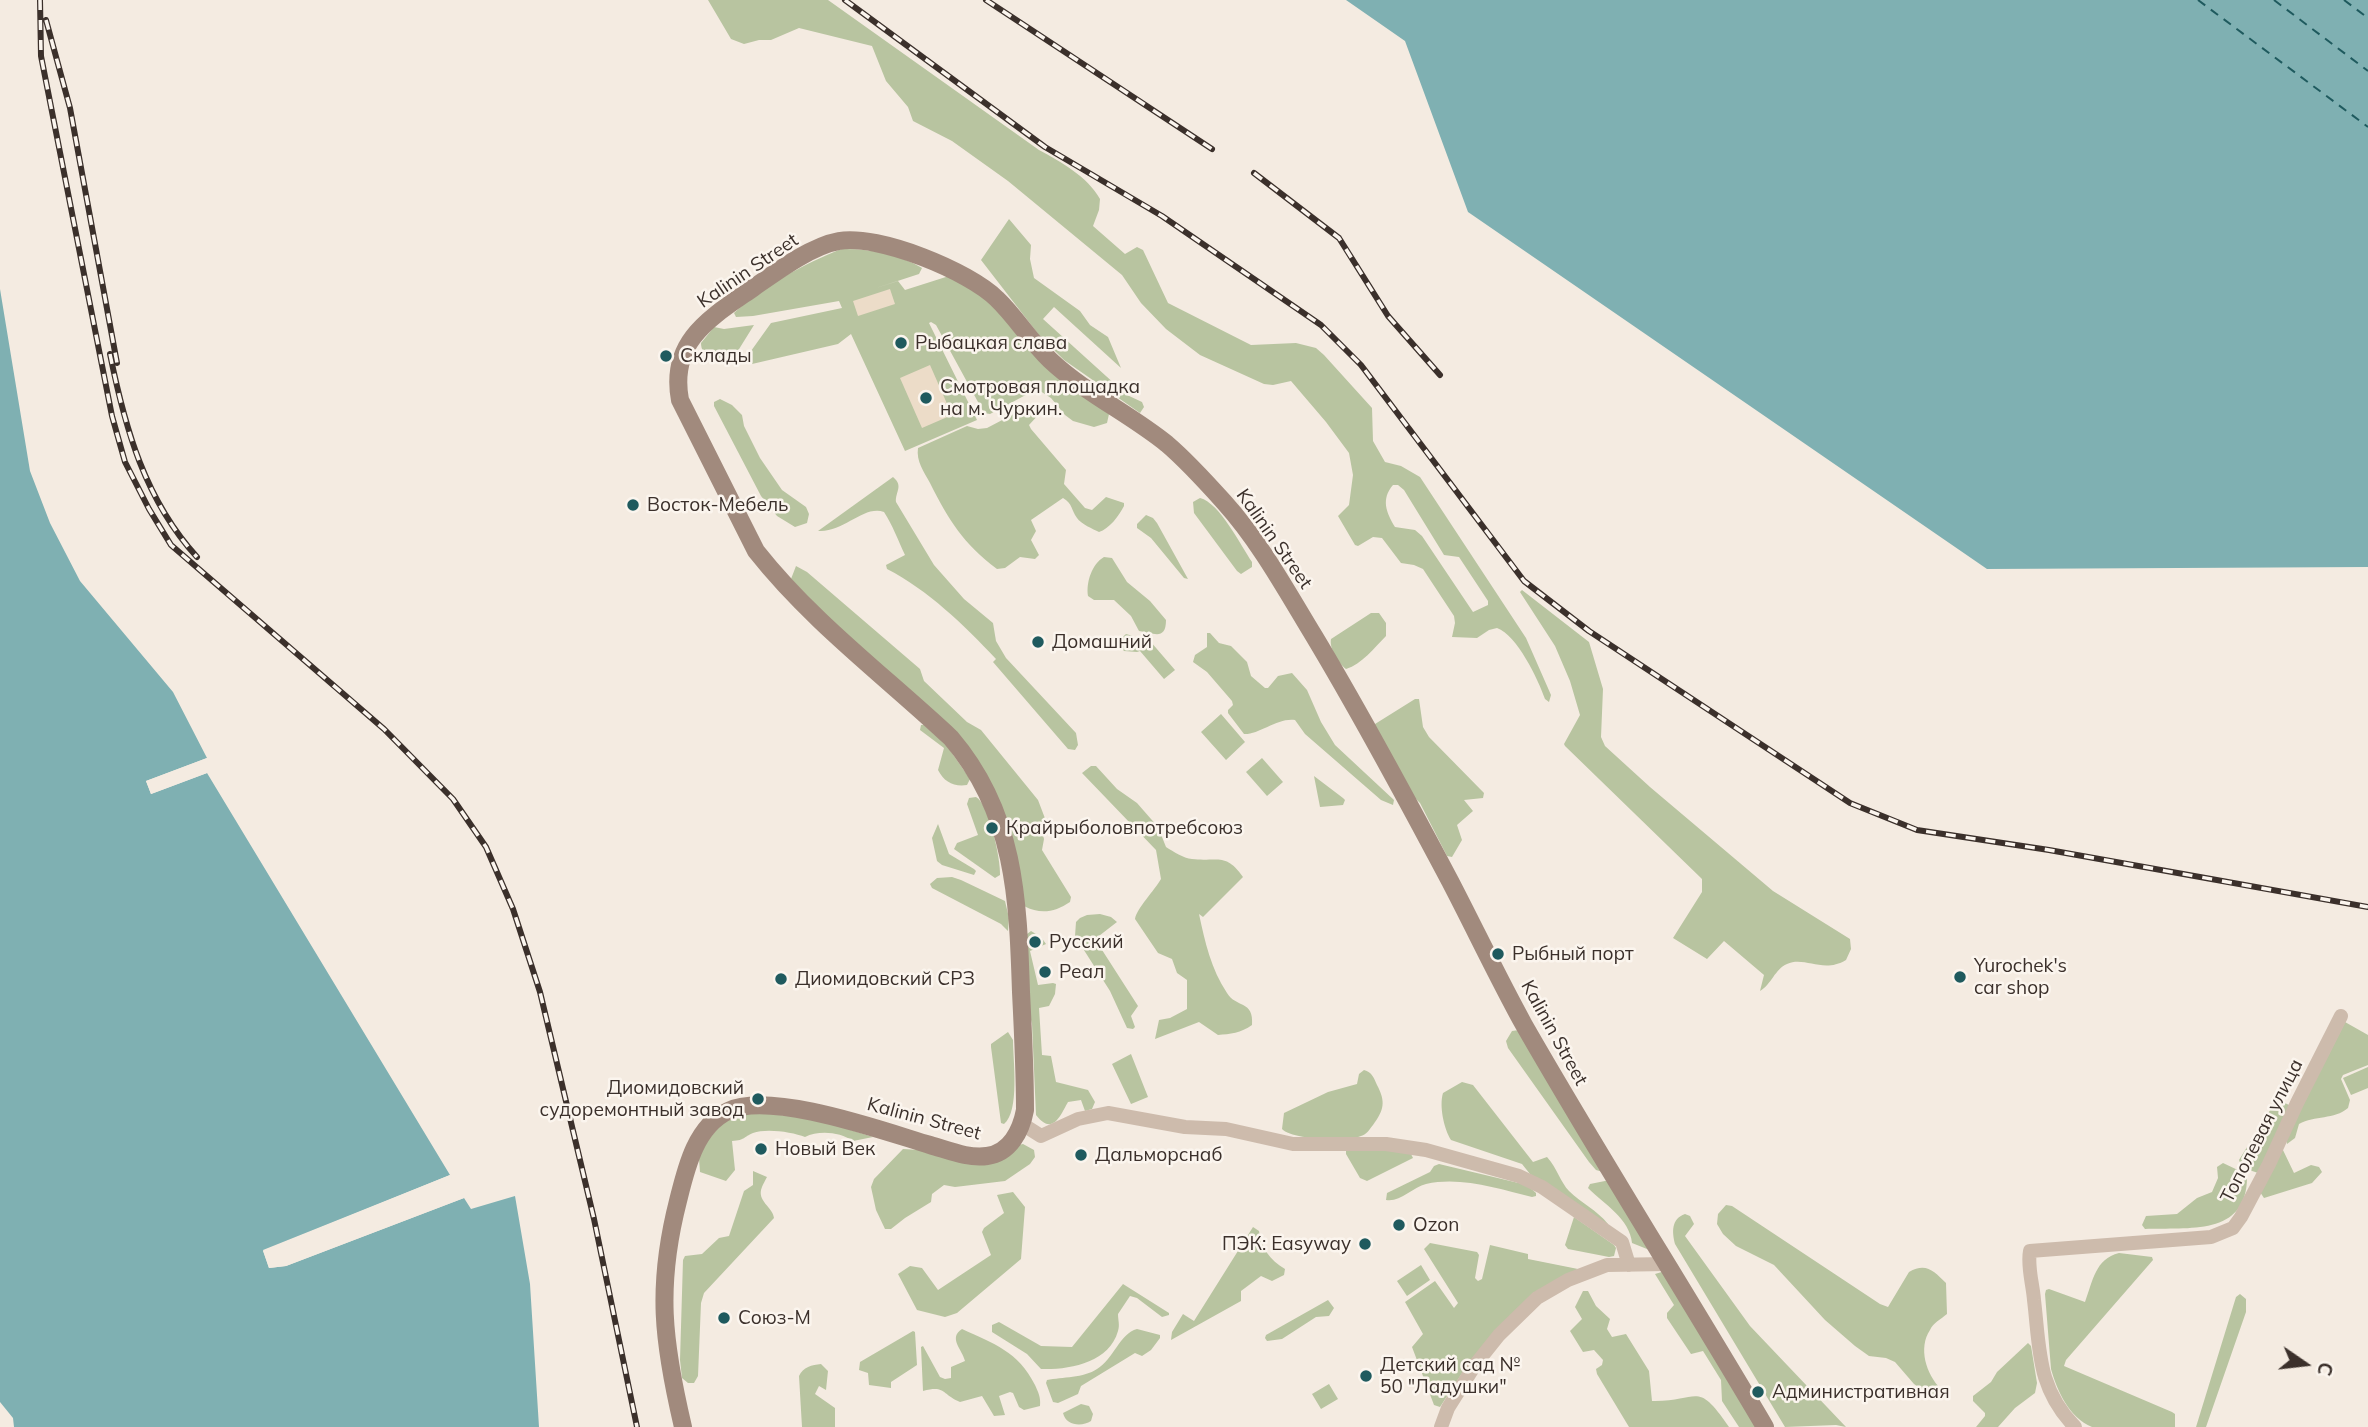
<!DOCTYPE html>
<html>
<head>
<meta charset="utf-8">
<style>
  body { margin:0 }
  #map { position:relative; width:2368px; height:1427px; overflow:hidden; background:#f4ebe1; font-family:Mulish,sans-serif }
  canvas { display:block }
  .north { position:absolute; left:2270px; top:1329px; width:70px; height:70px; -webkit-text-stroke:5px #fbf5ee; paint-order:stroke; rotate:104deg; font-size:19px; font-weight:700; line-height:28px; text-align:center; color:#3b302b }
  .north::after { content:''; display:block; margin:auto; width:24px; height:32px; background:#3b302b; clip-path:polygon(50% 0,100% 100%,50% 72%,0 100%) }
</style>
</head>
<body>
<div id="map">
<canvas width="2368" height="1427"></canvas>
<div class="north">С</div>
</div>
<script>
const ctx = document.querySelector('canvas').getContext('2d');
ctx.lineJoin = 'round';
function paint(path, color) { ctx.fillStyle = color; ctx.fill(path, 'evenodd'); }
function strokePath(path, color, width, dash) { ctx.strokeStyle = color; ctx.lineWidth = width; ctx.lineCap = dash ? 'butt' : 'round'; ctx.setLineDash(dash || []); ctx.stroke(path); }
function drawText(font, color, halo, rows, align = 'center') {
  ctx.font = font + ' Mulish,sans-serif'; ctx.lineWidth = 5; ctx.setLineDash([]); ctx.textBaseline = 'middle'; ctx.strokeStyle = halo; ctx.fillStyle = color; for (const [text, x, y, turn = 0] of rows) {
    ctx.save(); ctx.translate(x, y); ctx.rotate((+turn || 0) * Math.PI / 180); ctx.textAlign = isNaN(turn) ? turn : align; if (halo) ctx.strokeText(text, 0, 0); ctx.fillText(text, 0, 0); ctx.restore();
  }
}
const green = new Path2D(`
  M708,0h120l211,150c22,12 48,26 61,49l-1,11 -6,16 32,28 12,-7 6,3 25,53 83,42 45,-2 20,5 8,7 48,53 1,33 12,21 16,4 19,11 106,161 25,57 -2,7 -4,-3c-7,-20 -28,-64 -48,-71l-8,2 -12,8 -25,-1 3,-14 -1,-7 -31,-47 -9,-4 -13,-2 -19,-25 -9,-1 -15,9 -3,-1 -17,-29 11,-11 4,-30 -4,-22 -23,-31 -35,-41 -18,4 -9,-1 -64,-29 -34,-26 -25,-26 -19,-28 -114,-94 -56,-40 -39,-20 -5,-14 -22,-26 -14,-35 -73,-18 -28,12h-12l-15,4 -13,-5zM1393,485h5l6,5 40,65 15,2 29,44v4l-15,7 -51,-76 -7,-6 -20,-3c-9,-15 -14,-28 -2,-42z
  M1009,219l22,26 -1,14 4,19 46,33 10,14 18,12 13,31 -67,-61 -11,12 84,76 15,7 2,5 -4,6 -76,-53 -25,-25 -58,-75z
  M841,249c26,-1 59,5 81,19l-3,6 -46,15 25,-8 7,9 44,-14 40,25 120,113 -2,9 -13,4 -21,-6 -8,-6 -14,-17 -14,-9 -47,25 -6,-1 -48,-88 -5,-3 -2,1 48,97 -72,31 -54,-117 -13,10 -86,20 -4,-4 3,-9 20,-28 71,-15 -3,-7 -86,15 -17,1 -2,-4c29,-27 70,-49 107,-64z
  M754,325l-23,37c-13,3 -30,-4 -30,-19l13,-16 10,2z
  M720,399l12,6 10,10 2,11 16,32 22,32 24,17 3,7 -2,9 -12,4 -18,-11 -16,-20 -47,-90v-4z
  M1029,406h4l8,6 -12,13 2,4 35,41 -2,14 21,24 7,2 14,-13 18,6v3c-5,10 -15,23 -25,26 -6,-3 -18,-8 -22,-14 -6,-8 -4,-14 -14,-20l-32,22 5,11 -5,9 8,15 -4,4 -15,-2 -15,11 -8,1c-34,-26 -48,-48 -67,-86 -6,-11 -14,-22 -12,-35l49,-22 11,3 9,-1z
  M893,477c11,9 2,15 3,25l38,63 30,34 29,24 3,18 10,17 70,75 2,12 -3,5 -7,-1 -75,-87 3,-3c-32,-34 -68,-69 -109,-90l-1,-4 19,-10c-7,-15 -12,-29 -21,-43 -21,-7 -40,21 -66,19z
  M1200,498c20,5 41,48 52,64v5l-11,7 -4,-3 -43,-58 -1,-11z
  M1146,515l7,3 4,5 31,56 -4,-1 -33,-40 -14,-10v-4z
  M1104,557l8,1 15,24 23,19 16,19c0,22 -14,12 -27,11l-8,-15 -17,-16h-20l-6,-4c-2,-14 4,-32 16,-39z
  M796,566l11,6 113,97 4,12 43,41 14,8 57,70 8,21 -5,7 3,11 -2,11 29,47 -1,5c-15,10 -29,13 -46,4l-29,-115 -204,-212z
  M1522,590l67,52 14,47 -2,48 4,9 45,41 123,104 77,48 1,10 -5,11c-23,14 -41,-4 -59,4 -12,5 -16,21 -27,27l4,-16 -40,-34 -17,18 -34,-21 29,-46v-13l-137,-133 -1,-2 16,-29 -10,-34 -15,-35 -35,-54z
  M1371,613h8l7,10v13c-12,12 -24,28 -40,33 -8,-6 -17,-21 -15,-30z
  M1207,633h3l9,10 12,3 16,16 4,14 14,12h3l10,-12 14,-3 15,17 14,32 14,23 59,55 -1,5 -12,-5 -76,-66 -10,-14c-16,-3 -37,15 -51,14l-16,-21v-3l5,-5 -1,-4 -25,-29 -14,-10 2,-7 12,-8z
  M1126,634l7,2 1,6 10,-8 31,36 -11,9 -24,-28 -3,1 -13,-1 -7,-9z
  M1415,699h4l4,28 6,10 55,56 -1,5 -19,2 9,11 -16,14 5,15 -10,17 -5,-1 -27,-53 -12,-12 -35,-63 2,-4z
  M1221,714l24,28 -19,18 -25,-28z
  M921,725h3l21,18 25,36 -3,6c-13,2 -23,-3 -29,-15l6,-22 -24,-18z
  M1262,758l21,24 -16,14 -21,-24z
  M1091,766h5l21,23 20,14 21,24 8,20c8,5 17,11 26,12 25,3 34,-7 51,18l-40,40 -4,-3c6,28 12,55 28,79 9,15 27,7 25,32 -11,8 -22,9 -34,10l-19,-13 -44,17 4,-19 11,-2 17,-9v-29l-10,-7 -5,-14 -14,-6 -23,-34c2,-11 19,-28 26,-40l-5,-29 -74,-77z
  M1314,776l29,22 2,2 -2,5 -23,2z
  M976,797c13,7 25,63 24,78l-5,3 -41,-29 3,-6 21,-8 -11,-31 2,-6z
  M938,824l11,30 25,15 2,2 -2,4 -32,-10 -5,-4 -5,-23z
  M952,877l9,3 44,21 4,17 -1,13 -7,-7 -69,-36 -2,-4 7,-6z
  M1100,914l11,3 6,5 -22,17 43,67 -7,10 4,11 -2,2 -6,-1 -17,-37 -35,-55 1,-14 4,-4 7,-3z
  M1031,931l10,6 5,7 -16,7 8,34 15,-2 3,1 -1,10 -6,12 -10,2 3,47 9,1 5,26 32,8 7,12 -3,7 -7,2 -4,-11 -13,2c-7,12 -15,35 -32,13l-4,-91 -4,-16 -1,-74z
  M2345,1022l23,13v30l-25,10 -2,4 9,21 -2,8c-14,12 -33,7 -49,16l-4,14 -8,6 -1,-6z
  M1519,1030l84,142 -7,-2 -7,-8 -81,-114 -2,-7 6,-10z
  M1008,1032l5,8c0,20 7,71 -9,84l-3,-1 -10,-76v-3z
  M1131,1054l17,43 -17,7 -19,-40z
  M2368,1067v21l-17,7 -8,-17z
  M1364,1070c8,2 10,8 13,15 9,17 7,25 -4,40 -4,5 -6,9 -12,11 -13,6 -69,4 -79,-7l2,-16 44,-21 29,-8 2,-10z
  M1462,1082l11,3 60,77 14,-5c10,11 14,26 22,34 12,12 28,19 39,33l-1,2 -77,-52 -8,-10 -71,-24c-7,-11 -12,-34 -8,-47z
  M2277,1099l14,7 -33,67c-7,-2 -18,-7 -19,-13z
  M754,1112l62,7 57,18 -20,4c-13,-9 -34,-11 -48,-4 -12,-5 -39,-9 -52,-4 -10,4 -7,7 -21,8l3,29 -9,11 -26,-9 -1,-13 3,-13 27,-30z
  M1023,1144l11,6 1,7 -5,7 -25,17 -50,6 -11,-2 -12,9 -1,8 -26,16 -14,11h-6l-9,-19 -5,-23 3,-8 29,-30 17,1 34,9z
  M2282,1148l12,25 17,-8 8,2 3,5 -10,11 -48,15 -4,-6z
  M1386,1149l25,5 2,4 -46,23 -7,-3 -14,-24v-3z
  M2223,1163l19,9 5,5c0,60 -59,50 -102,52l-3,-4 4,-9 31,-2 20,-16 15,-6 6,-14 -1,-11z
  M1439,1164l88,21 9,8v3l-4,1c-33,-8 -71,-21 -106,-13 -13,3 -27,19 -40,16l1,-7 43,-21 4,-6z
  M753,1171l14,6c-2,4 -4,7 -5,10 -6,14 11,20 12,31l-70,75 -3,10 -3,73 -4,7h-6l-6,-5 -2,-18 3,-100 2,-4 17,-2 17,-16 10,-2 15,-45 9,-6z
  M1610,1180l42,71 -20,-8c-2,-24 -28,-39 -44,-55l2,-4z
  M1013,1192l12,15 -4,52 -64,54 -12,4 -28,-7 -19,-36 12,-8 12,2 16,22 53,-35 -9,-23 2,-4 20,-15 -7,-18z
  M1726,1205l6,1 148,98 8,3 21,-35c17,-10 25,-1 37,11l1,31c-6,5 -14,9 -17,16 -12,18 -4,44 11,59l-3,8h-5l-19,-13 -19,-22 -9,-4 -17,-2 -14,-10 -30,-26 -51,-55 -38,-19 -13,-12 -6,-10 1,-10z
  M1685,1214l5,2 4,8 -9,12 65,90 96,101 -10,-2 -51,2 -110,-183c-3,-12 -4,-25 10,-30z
  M1574,1217l40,28 2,3 -2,8 -5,1 -41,-8 -3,-4z
  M1253,1227l6,4c2,17 11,29 26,38l-1,6 -12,6 -11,-5 -20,15v10l-70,39 1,-8 11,-18 11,7z
  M1430,1243l47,9 2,3 -4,23 3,3 4,-2 8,-34 38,9v5l50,10 -45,24 -63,68 -30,46 -6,-2 -22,-58 11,-13 -18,-32 30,-21 19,27 4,-5 -34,-54z
  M2119,1253l33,4 1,3 -87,100 -2,6 108,46 3,2v13c-15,0 -73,0 -83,0 -23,-9 -35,-37 -41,-58l-6,-75 1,-4 3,-1 36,13c8,-21 10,-43 34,-49z
  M1421,1265l9,15 -23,16 -10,-15z
  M1665,1271l96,156h-22l-17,-26 -1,-21 -18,-29 -12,3 -24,-36v-5l7,-8 -19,-31z
  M1123,1284l46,29v2l-7,2 -25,-19 -7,-2 -12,18c0,6 2,11 0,17 -9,32 -49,39 -77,38l-14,-15 -35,-22v-7l7,-3 42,24 31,1z
  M1583,1291h5l8,15 14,13 -3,10 5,8 14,-3 23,37 3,30c48,1 44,-22 77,26h-100l-32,-53 -1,-5 6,-4 1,-5 -9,-10 -11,2 -13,-21 12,-12 -7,-12z
  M2240,1294l6,5v13l-40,115h-10l40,-130z
  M1328,1300l6,8 -5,8 -13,1 -34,22 -15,2 -2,-3 1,-3z
  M962,1329c32,15 56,22 73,56 3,7 6,12 5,21l-16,4 -5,-3 -6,-14 -3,-1 -11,4 6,19 -11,1 -12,-20 -22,6c-19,-8 -14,-17 -37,-11l-2,-44 2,-1 17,31 5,2 6,-1v-11l14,-6c-3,-12 -17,-23 -3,-32z
  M1137,1329l23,6v3l-9,12 -9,6 -7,-3 -54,33 -3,8 -20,9 -5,-1 -7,-19 1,-3c15,-3 37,-2 50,-11 16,-9 23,-36 40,-40z
  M913,1331l2,1 2,33 -26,17v6l-22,-3 -1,-12 -9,-3 1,-8z
  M2028,1343l3,3 6,37 -2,10 -20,15 -17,19h-22l9,-11v-3l-12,-12v-5l18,-14 6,-10z
  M821,1364l7,7 -2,19 -7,-4 -4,8 20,14v19h-33l-3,-51c4,-9 13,-11 22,-12z
  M1329,1384l9,15 -17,10 -9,-15z
  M1081,1404l8,2 4,8 -2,7c-9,6 -25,5 -28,-8z`);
const plaza = new Path2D(`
  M890,289l5,15 -37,12 -5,-15z
  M930,365l22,50 -30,13 -22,-50z`);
const water = new Path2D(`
  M1346,0h1022v567l-381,2 -519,-357 -63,-171z
  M0,289l30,182 20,52 30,58 93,111 34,66 -61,23 5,13 56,-21 243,402 -187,75 6,18 17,-2 178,-68 7,11 44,-13 15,88 9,143h-525l-1,-9 -13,-16z`);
const pier = new Path2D(`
  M207,758l1,3 -58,22 3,7 53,-21 1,4 -56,21 -5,-13z
  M450,1175l2,3 -185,75 4,12 14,-2 177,-68 2,3 -178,68 -17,2 -6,-17z`);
const ferry = new Path2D(`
  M2198,0l170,127
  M2274,0l94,71
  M2344,0l24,18`);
const minor = new Path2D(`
  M1022,1124l19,12 37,-17 30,-6 77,14 41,2 67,15h93l40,6 93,26 23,11 80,55 7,23
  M1441,1427l7,-19 27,-43 24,-30 38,-37 31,-18 39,-15 60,-1
  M2075,1427c-38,-39 -35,-77 -41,-127 -1,-15 -7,-34 -4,-49l181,-14 22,-9 8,-11 28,-53 28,-61 44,-87`);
const secondary = new Path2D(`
  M683,1427c-20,-85 -27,-140 -5,-226 8,-32 17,-74 50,-90 42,-21 158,21 202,34 18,5 39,14 57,11 23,-3 34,-25 38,-46 0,-39 -2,-79 -4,-118 -3,-94 -6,-179 -70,-254 -65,-61 -139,-116 -195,-187l-76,-151c-11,-59 30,-82 73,-112 23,-16 58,-42 86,-47 39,-7 130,30 158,58 19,18 33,42 53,61 35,33 80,54 117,84 20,17 39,38 57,58 36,40 62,88 90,134 48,80 92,162 136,245 25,48 48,97 74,144 78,136 162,268 241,402`);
const rail = new Path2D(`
  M40,0l1,56 71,360 13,46 24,47 22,36 213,184 69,70 33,48 27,62 27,83 54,227 43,208
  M845,0l200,147 117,69 159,109 40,40 163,216 65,50 261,172 67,27 132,20 319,57
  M986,0l226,149
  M46,20l24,88 47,255
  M1254,173l85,65 49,78 52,59
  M110,354c15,74 35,146 87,203`);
const markers = [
  [901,343,7,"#1f5a5e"],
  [666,356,7,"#1f5a5e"],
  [926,398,7,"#1f5a5e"],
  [633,505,7,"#1f5a5e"],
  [1038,642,7,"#1f5a5e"],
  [992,828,7,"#1f5a5e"],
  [1035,942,7,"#1f5a5e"],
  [1498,954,7,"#1f5a5e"],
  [1045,972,7,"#1f5a5e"],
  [1960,977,7,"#1f5a5e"],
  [781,979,7,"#1f5a5e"],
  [758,1099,7,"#1f5a5e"],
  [761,1149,7,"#1f5a5e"],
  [1081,1155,7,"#1f5a5e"],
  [1399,1225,7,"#1f5a5e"],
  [1365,1244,7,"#1f5a5e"],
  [724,1318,7,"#1f5a5e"],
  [1366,1376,7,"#1f5a5e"],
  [1758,1392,7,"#1f5a5e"]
];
const streetNames = [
  ["Kalinin Street",748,271,-34],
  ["Kalinin Street",1274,539,55],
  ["Kalinin Street",1554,1033,61],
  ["Kalinin Street",924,1119,15],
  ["Тополевая улица",2262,1131,-63]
];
const poiNames = [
  ["Рыбацкая слава",915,343],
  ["Склады",680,356],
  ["Смотровая площадка",940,387],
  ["на м. Чуркин.",940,409],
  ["Восток-Мебель",647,505],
  ["Домашний",1052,642],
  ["Крайрыболовпотребсоюз",1006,828],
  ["Русский",1049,942],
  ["Рыбный порт",1512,954],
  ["Yurochek's",1974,966],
  ["car shop",1974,988],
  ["Реал",1059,972],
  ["Диомидовский СРЗ",795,979],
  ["Диомидовский",744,1088,"right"],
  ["судоремонтный завод",744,1110,"right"],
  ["Новый Век",775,1149],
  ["Дальморснаб",1095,1155],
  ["Ozon",1413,1225],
  ["ПЭК: Easyway",1351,1244,"right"],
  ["Союз-М",738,1318],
  ["Детский сад №",1380,1365],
  ["50 \"Ладушки\"",1380,1387],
  ["Административная",1772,1392]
];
paint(green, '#b8c4a0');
paint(plaza, '#ecdcc8');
paint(water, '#7fb0b2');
paint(pier, '#f4ebe1');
strokePath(ferry, '#1f5a5e', 2, [9, 7]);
strokePath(minor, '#cdbbac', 14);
strokePath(secondary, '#a18a7d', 18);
strokePath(rail, '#3b302b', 6);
strokePath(rail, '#fbf5ee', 3.5, [10]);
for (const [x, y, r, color] of markers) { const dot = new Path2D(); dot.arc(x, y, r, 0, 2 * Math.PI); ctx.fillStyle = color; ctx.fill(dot); strokePath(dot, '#fbf5ee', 2.5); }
drawText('19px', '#3b302b', '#fbf5ee', streetNames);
drawText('19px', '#3b302b', '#fbf5ee', poiNames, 'left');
</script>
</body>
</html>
